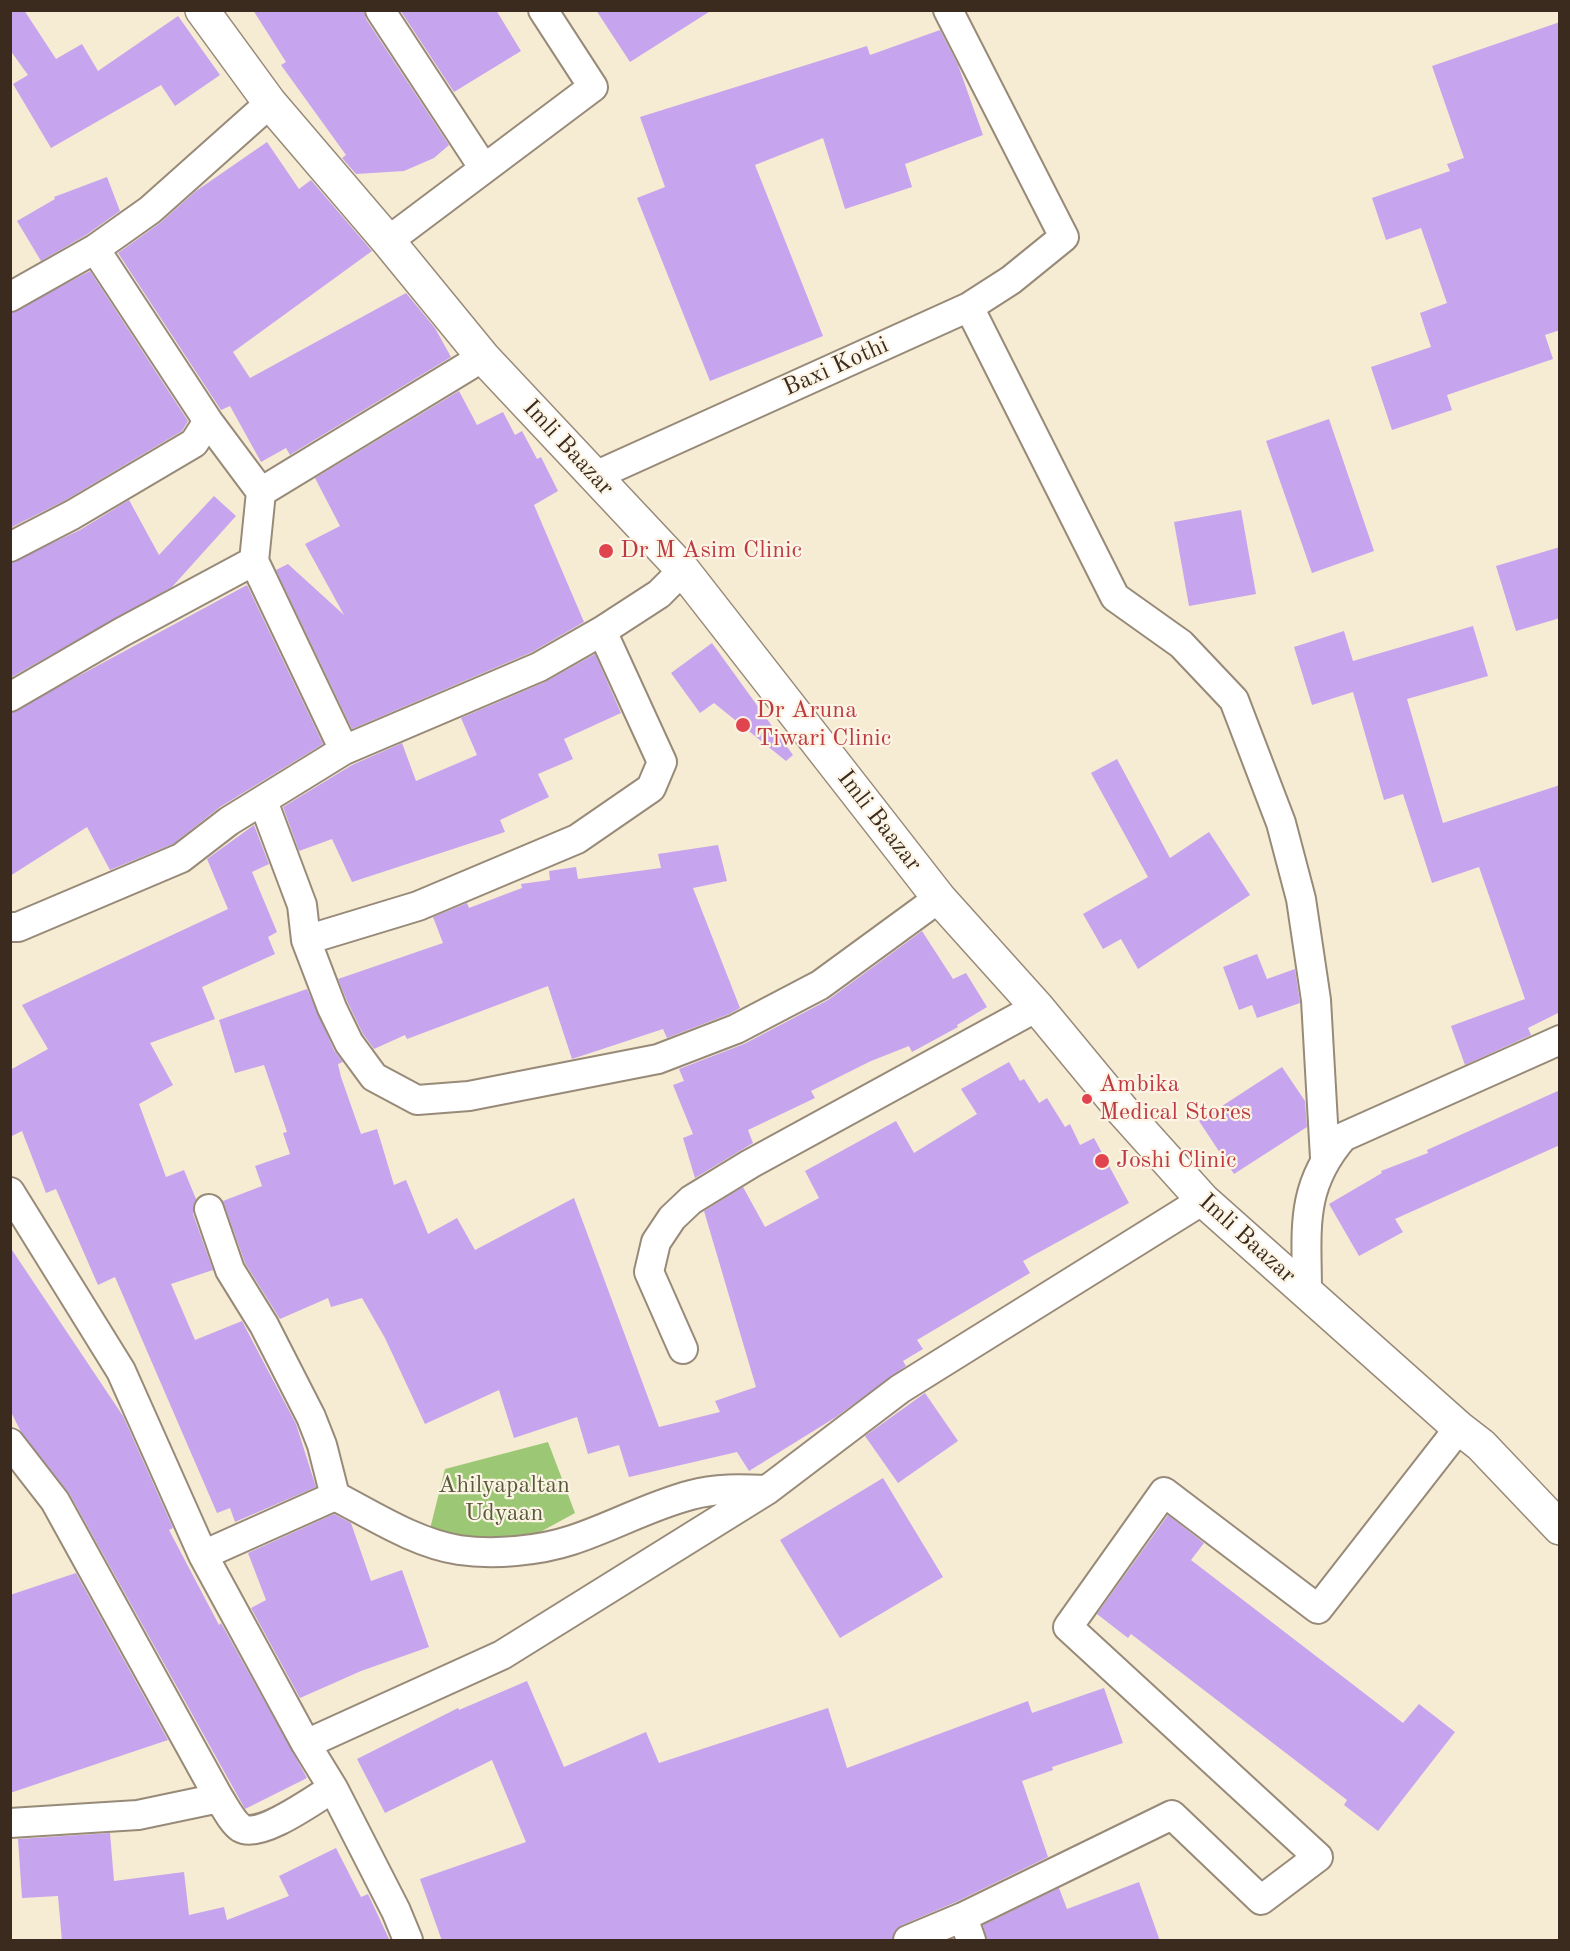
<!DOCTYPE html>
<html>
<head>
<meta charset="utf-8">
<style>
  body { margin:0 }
  #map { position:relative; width:1570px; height:1951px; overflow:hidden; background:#f6ebd3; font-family:"Old Standard TT",serif }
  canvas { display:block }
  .frame { position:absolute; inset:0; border:12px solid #3b2a1e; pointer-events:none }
</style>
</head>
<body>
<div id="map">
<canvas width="1570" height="1951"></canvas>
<div class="frame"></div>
</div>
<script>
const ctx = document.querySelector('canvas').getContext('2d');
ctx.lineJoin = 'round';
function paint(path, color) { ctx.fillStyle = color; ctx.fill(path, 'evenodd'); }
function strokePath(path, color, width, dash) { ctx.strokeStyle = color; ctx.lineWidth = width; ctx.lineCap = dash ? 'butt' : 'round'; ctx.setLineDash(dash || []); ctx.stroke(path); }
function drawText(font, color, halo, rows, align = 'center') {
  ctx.font = font + ' "Old Standard TT",serif'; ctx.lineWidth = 4.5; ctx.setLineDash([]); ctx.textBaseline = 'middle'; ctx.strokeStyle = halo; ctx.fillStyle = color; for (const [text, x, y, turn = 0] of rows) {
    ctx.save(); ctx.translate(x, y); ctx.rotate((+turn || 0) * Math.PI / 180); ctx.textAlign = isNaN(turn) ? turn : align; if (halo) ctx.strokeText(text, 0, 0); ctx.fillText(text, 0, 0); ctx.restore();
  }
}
const green = new Path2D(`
  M548,1442l27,71 -64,35 -81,-19 15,-60z`);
const building = new Path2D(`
  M10,10h14l32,49 26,-15 16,27 80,-55 42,59 -45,31 -14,-21 -110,63 -38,-64 15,-9 -18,-25z
  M253,10h111l2,9 83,126 -15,13 -30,13 -48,3 -14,-16 4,-3 -65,-90 5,-3z
  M400,10h96l25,41 -67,41z
  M596,10h116l-82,52z
  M1560,22v308l-15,5 8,24 -106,36 5,15 -60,20 -21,-63 60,-20 -11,-34 27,-10 -26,-75 -35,12 -14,-42 78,-27 -3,-7 17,-6 -32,-92z
  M940,30l18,35 25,70 -78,29 7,23 -67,22 -22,-71 -68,27 68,171 -113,45 -73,-183 28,-11 -25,-70 227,-71 3,9z
  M267,142l32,47 12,-9 61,71 -139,101 17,26 156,-85 29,35 16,29 -158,96 -3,2 -4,-7 -25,14 -31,-56 -9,4 -103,-157 42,-30 36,-32z
  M107,177l13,34 -34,24 -45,26 -24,-40 38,-22 -1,-2z
  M90,271l98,150 -6,10 -118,70 -54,27v-215z
  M459,391l18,34 26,-13 12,23 7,-4 15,28 4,-2 17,34 -24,14 50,117 -52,30 -180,77 -76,-159 12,-6 56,51 -39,-71 35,-18 -25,-48z
  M1329,419l45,132 -62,22 -46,-132z
  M214,496l22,20 -64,71 -162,91v-115l70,-33 49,-30 30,55z
  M1241,510l15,84 -67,12 -15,-84z
  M1560,547v71l-44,13 -20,-65z
  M247,585l76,159 -103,63 -47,37 -63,26 -23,-43 -77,49v-163z
  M1473,626l15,50 -81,23 36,124 117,-38v227l-32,16 3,7 -66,30 -14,-39 74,-27 -46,-132 -47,16 -29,-89 -19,6 -31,-108 -41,13 -18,-58 50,-16 9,30z
  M712,643l81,112 -7,6 -72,-58 -14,10 -29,-40z
  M595,654l26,59 -57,26 9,20 -35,15 11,23 -49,23 5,12 -153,50 -20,-43 -33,12 -16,-44 69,-42 50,-22 14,38 61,-26 -16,-37 84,-36z
  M1117,759l53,99 39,-26 41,63 -112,74 -17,-30 -18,10 -20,-35 65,-37 -57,-104z
  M254,825l15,39 -17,8 25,60 -9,5 7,17 -73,33 13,32 -65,24 23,42 -34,19 27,73 18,-7 12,29 -3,15 20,56 -42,14 24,56 47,-19 54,103 20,63 -81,35 -5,-14 -13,5 -102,-236 -17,8 -42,-96 -10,4 -24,-62 -12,6v-67l38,-21 -26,-44 206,-96 -21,-50z
  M718,845l9,36 -34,7 47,120 -11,6 -62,24 -4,-9 -91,30 -24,-73 -141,53 -2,-4 -31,14 -11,-15 -16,-33 -9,-22 105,-36 -10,-26 34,-14 2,5 53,-20 -1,-4 29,-4 -1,-9 27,-4 2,12 83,-11 -3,-14z
  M922,931l31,48 13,-6 21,34 -30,18 1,2 -46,25 -3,-6 -38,15 -60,30 4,7 -67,32 5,13 -58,35 -12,-40 10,-4 -20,-49 11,-4 -5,-12 65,-25 84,-44z
  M1257,954l10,25 28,-10 5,34 -43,15 -5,-13 -13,5 -16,-43z
  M307,989l27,61 9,12 -5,2 3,13 20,57 16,-5 17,56 12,-5 22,54 29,-16 18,32 99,-52 85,229 61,-15 -5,-11 41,-14 -52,-176 39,-24 22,40 54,-29 -14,-27 91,-50 18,32 63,-39 -16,-25 48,-27 11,19 4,-2 15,24 8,-5 18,29 5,-3 10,21 14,-7 35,65 -106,58 7,12 -113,67 6,9 -20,12 3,5 -70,51 -87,54 -12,-19 -108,25 -10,-32 -31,9 -11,-37 -63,21 -15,-48 -74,34 -40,-86 -23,-40 -31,9 -3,-9 -48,21 -35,-56 -22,-62 39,-15 -7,-20 35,-12 -7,-21 4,-1 -23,-67 -29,8 -16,-53z
  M1282,1067l23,34 2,26 -73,47 -35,-53z
  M1560,1090v55l-165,74 8,13 -44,24 -30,-52 53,-31 -1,-2 47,-18 -1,-3z
  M10,1247l113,169 50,112 -4,2 50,95 2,-2 86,155 -62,31 -176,-316 -48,-61 -11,-22z
  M925,1393l33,48 -60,42 -33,-47z
  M883,1478l60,99 -103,61 -60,-98z
  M334,1514l17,9 20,58 31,-11 27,77 -68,24 -61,27 -49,-90 15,-8 -18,-47z
  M1168,1515l36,28 -13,17 212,163 16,-19 36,28 -77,99 -34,-26 3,-5 -216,-166 -3,4 -31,-24z
  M76,1573l92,167 -158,53v-198z
  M527,1681l37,86 82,-35 13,31 169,-55 19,60 181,-67 4,12 72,-25 19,55 -71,24 1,3 -31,11 26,76 -92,45 -54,23 -7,6 -3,10h-450l-22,-62 106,-37 -34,-82 -107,53 -28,-54 101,-51 1,2z
  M110,1833l4,48 70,-9 5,43 35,-8 3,13 62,-24 -10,-20 57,-28 25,49 7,-3 22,47h-328l-4,-45 -36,2 -4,-59z
  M1139,1882l21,59h-173l-4,-16 76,-37 8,21z`);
const street = new Path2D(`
  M380,10l103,157
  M388,241l205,-154 -50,-77
  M95,249l113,172 53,71
  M10,297l85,-48 55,-39 120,-107
  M969,307l146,290 66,47 53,56 47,123 20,76 15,101 9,158
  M595,476l374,-169 42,-27 53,-43 -116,-227
  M10,547l62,-32 122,-72 14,-22
  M254,561l90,189
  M10,697l112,-65 132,-71 7,-69 222,-135
  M263,801l39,104 4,35 26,68 17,35 25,34 43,23 52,-4 189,-37 78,-30 84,-44 119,-87
  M10,927h8l163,-69 48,-37 115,-71 195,-83 63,-36 57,-37 24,-24
  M306,940l112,-34 159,-67 74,-51 11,-26 -60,-131
  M10,1192l111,179 82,184 103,189 27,44 63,123 12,29
  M209,1209l21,61 34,55 47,92 11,28 13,51
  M1307,1293c0,-62 -8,-105 36,-156l217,-97
  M683,1349l-34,-77 7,-30 16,-24 19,-18 59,-36 287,-157
  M10,1443l45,58 164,297c6,9 13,24 22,30 19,11 74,-29 92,-40
  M203,1555l132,-59c39,20 80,47 124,54 34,5 80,1 113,-10 40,-13 77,-34 119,-45 25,-7 50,-6 76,-5
  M306,1744l196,-89 265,-165 133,-101 303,-189
  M10,1823l128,-8 81,-17
  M963,1917l8,23
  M908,1940l55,-23 209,-102 89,85 57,-43 -250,-230 96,-135 154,117 141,-181`);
const secondary = new Path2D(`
  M202,10l68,93 118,138 95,116 200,213 256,328 98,109 86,104 80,89 256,228 22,17 79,83`);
const markers = [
  [606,551,8,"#e0444e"],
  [743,725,8,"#e0444e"],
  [1087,1099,6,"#e0444e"],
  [1102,1161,8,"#e0444e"]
];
const streetNames = [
  ["Baxi Kothi",836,367,-24],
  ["Imli Baazar",568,448,47],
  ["Imli Baazar",879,821,52],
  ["Imli Baazar",1247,1239,42]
];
const healthNames = [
  ["Dr M Asim Clinic",620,551],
  ["Dr Aruna",756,711],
  ["Tiwari Clinic",756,739],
  ["Ambika",1099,1085],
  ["Medical Stores",1099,1113],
  ["Joshi Clinic",1116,1161]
];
const parkNames = [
  ["Ahilyapaltan",504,1486],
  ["Udyaan",504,1514]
];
paint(green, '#9cc875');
paint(building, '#c7a4ee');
strokePath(street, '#988a78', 32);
strokePath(secondary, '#988a78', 36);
strokePath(street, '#fff', 28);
strokePath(secondary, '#fff', 33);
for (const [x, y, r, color] of markers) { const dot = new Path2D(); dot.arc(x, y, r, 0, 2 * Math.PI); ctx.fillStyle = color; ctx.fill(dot); strokePath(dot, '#fcf5e5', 2); }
drawText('24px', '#3b2a1e', '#fcf5e5', streetNames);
drawText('24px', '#be3a42', '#fcf5e5', healthNames, 'left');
drawText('24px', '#585938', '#fcf5e5', parkNames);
</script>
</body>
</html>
